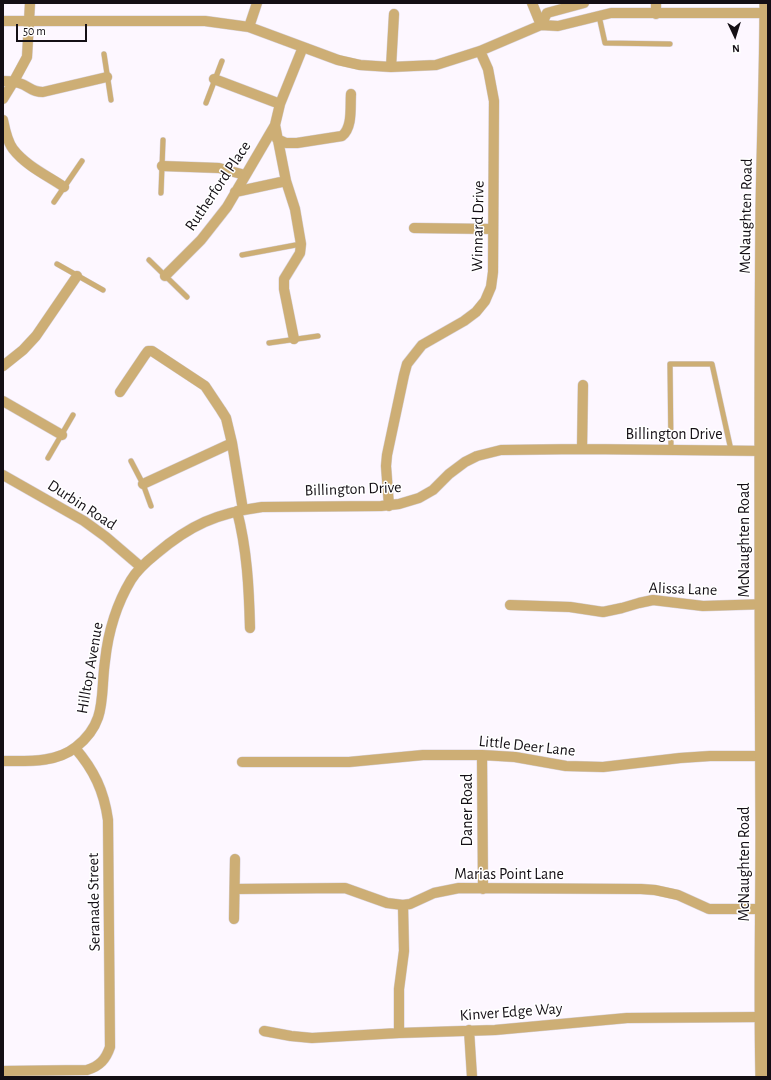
<!DOCTYPE html>
<html>
<head>
<meta charset="utf-8">
<style>
  body { margin:0 }
  #map { position:relative; width:771px; height:1080px; overflow:hidden; background:#fdf7ff; font-family:"Alegreya Sans",sans-serif }
  canvas { display:block }
  .frame { position:absolute; inset:0; border:4px solid #140f15; pointer-events:none }
  .north { position:absolute; left:715px; top:16px; width:40px; height:40px; -webkit-text-stroke:3px #fff; paint-order:stroke; rotate:176deg; font-size:11px; font-weight:700; line-height:16px; text-align:center; color:#140f15 }
  .north::after { content:''; display:block; margin:auto; width:14px; height:18px; background:#140f15; clip-path:polygon(50% 0,100% 100%,50% 72%,0 100%) }
  .scale { position:absolute; left:16px; top:24px; width:71px; height:18px; box-sizing:border-box; border:2px solid #140f15; border-top:0; padding-left:5px; font-size:12px; line-height:14px; white-space:nowrap; color:#140f15; -webkit-text-stroke:3px #fff; paint-order:stroke }
</style>
</head>
<body>
<div id="map">
<canvas width="771" height="1080"></canvas>
<div class="frame"></div>
<div class="north">N</div>
<div class="scale">50 m</div>
</div>
<script>
const ctx = document.querySelector('canvas').getContext('2d');
ctx.lineJoin = 'round';
function strokePath(path, color, width, dash) { ctx.strokeStyle = color; ctx.lineWidth = width; ctx.lineCap = dash ? 'butt' : 'round'; ctx.setLineDash(dash || []); ctx.stroke(path); }
function drawText(font, color, halo, rows, align = 'center') {
  ctx.font = font + ' "Alegreya Sans",sans-serif'; ctx.lineWidth = 3; ctx.setLineDash([]); ctx.textBaseline = 'middle'; ctx.strokeStyle = halo; ctx.fillStyle = color; for (const [text, x, y, turn = 0] of rows) {
    ctx.save(); ctx.translate(x, y); ctx.rotate((+turn || 0) * Math.PI / 180); ctx.textAlign = isNaN(turn) ? turn : align; if (halo) ctx.strokeText(text, 0, 0); ctx.fillText(text, 0, 0); ctx.restore();
  }
}
const service = new Path2D(`
  M599,16l6,27 65,1
  M104,54l7,46
  M206,103l16,-42
  M161,193l2,-53
  M54,202l28,-41
  M242,255l59,-11
  M149,260l38,37
  M57,264l46,26
  M269,343l49,-7
  M671,449l-1,-85h42l19,86
  M48,458l25,-43
  M131,461l12,23 8,22`);
const minor = new Path2D(`
  M532,3l9,22
  M656,3v11
  M3,21h202l44,6 89,33 22,5 31,2 45,-2 44,-14 61,-26 17,1 53,-13h157
  M541,25l6,-12 37,-10
  M249,27l8,-24
  M391,67l3,-53
  M214,79l66,25
  M3,81c6,0 11,0 16,2 11,3 11,9 24,9l64,-15
  M3,99l11,-18 13,-24 3,-54
  M3,120c2,10 4,21 10,29 13,17 35,27 51,38
  M277,139l9,4h11l45,-7c11,-9 8,-29 9,-42
  M162,166l57,2 26,7
  M235,192l51,-11
  M414,228l79,1
  M165,276l36,-36 26,-33 48,-82
  M294,339l-10,-50v-10l16,-26 1,-9 -6,-35 -9,-28 -11,-56 5,-21 23,-57
  M3,366l20,-16 13,-14 41,-60
  M120,392l25,-37 3,-4h4l53,35 16,24 5,8 6,25 11,67
  M3,401l59,34
  M582,449l1,-64
  M3,475l81,46 22,16 35,30
  M143,484l89,-41
  M389,506l-3,-40 1,-11 17,-80 3,-11 15,-19 42,-24 12,-9 9,-11 6,-14 2,-15 1,-171 -6,-32 -8,-18
  M237,511c10,38 12,77 13,117
  M510,605l60,2 33,5 19,-4 17,-5 14,-3 50,6 65,-2
  M482,755l1,134
  M3,761c25,0 53,2 73,-14 32,-25 24,-52 29,-86 3,-28 11,-56 26,-81 6,-10 15,-18 25,-26 34,-29 61,-41 106,-47l119,-1 18,-2 20,-6 14,-8 16,-16 16,-12 12,-6 24,-6 81,-1 186,2
  M242,762h107l74,-7h59l33,2 51,9 37,1 77,-9 30,-2h51
  M235,889l110,-1 42,15 16,2 7,-1 24,-11 25,-5 182,1 14,1 23,5 31,14h59
  M234,919l1,-60
  M469,1030l3,47
  M264,1031l27,5 21,2 87,-5 96,-3 132,-12 134,-1
  M399,1033v-44l5,-38 -1,-46
  M3,1071l84,-1c13,-4 19,-11 23,-23l-2,-227c-4,-29 -14,-50 -33,-72`);
const tertiary = new Path2D(`
  M762,1077c-2,-81 0,-162 0,-243 -1,-207 -2,-414 0,-621 1,-70 4,-140 4,-210`);
const streetNames = [
  ["Rutherford Place",218,186,-56],
  ["McNaughten Road",746,216,-89],
  ["Winnard Drive",478,226,-89],
  ["Billington Drive",674,434],
  ["Billington Drive",353,489,-2],
  ["Durbin Road",82,505,33],
  ["McNaughten Road",744,540,-90],
  ["Alissa Lane",683,589,2],
  ["Hilltop Avenue",90,668,-80],
  ["Little Deer Lane",527,746,6],
  ["Daner Road",467,810,-90],
  ["McNaughten Road",744,864,-90],
  ["Marias Point Lane",509,874],
  ["Seranade Street",94,902,-91],
  ["Kinver Edge Way",511,1012,-4]
];
strokePath(service, '#d8d2da', 6);
strokePath(minor, '#d8d2da', 11);
strokePath(tertiary, '#d8d2da', 14);
strokePath(service, '#cdae75', 5);
strokePath(minor, '#cdae75', 10);
strokePath(tertiary, '#cdae75', 13);
drawText('16px', '#140f15', '#fff', streetNames);
</script>
</body>
</html>
